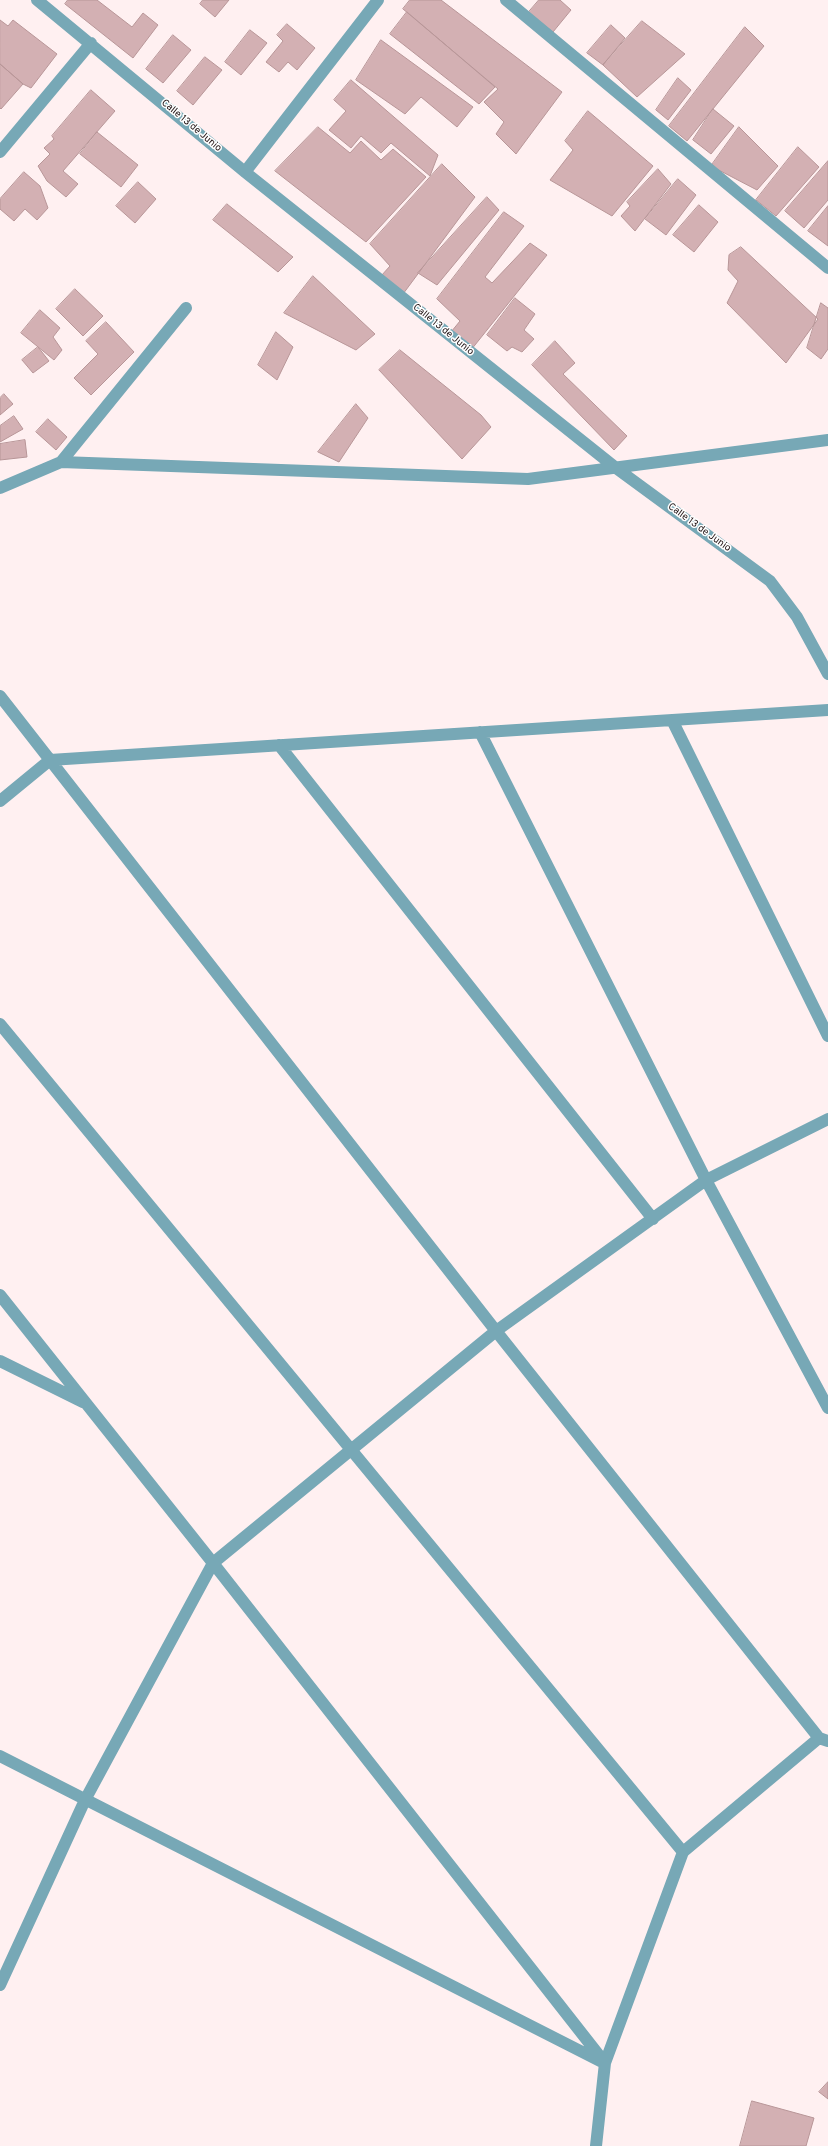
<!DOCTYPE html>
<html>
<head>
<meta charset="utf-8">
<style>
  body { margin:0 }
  canvas { display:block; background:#fff0f1 }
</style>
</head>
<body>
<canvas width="828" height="2146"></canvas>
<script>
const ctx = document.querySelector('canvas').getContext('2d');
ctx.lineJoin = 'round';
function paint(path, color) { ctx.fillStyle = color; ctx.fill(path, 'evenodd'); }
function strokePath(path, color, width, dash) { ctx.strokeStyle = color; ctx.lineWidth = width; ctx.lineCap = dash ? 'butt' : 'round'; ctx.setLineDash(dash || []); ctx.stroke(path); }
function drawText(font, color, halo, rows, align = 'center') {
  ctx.font = font + ' Overpass,sans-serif'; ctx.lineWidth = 3; ctx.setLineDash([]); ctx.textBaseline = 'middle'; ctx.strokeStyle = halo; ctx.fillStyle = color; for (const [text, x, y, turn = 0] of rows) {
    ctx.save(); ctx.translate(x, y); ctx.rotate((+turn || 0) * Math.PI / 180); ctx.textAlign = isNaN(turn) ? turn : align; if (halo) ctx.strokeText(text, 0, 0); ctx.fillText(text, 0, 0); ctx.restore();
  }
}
const building = new Path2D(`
  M68,0h29l35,27 11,-14 15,12 -25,33 -68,-54z
  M203,0h26l-14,17 -15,-13z
  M410,0h31l121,92 -46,62 -20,-20 8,-12 -20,-20 14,-13 -95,-80z
  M539,0h21l11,10 -18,22 -25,-19z
  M407,12l88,75 -16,17 -89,-70z
  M0,20l8,6 5,-6 44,34 -26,34 -8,-4 -23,-20z
  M642,21l43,33 -48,43 -34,-32z
  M287,24l28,24 -18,22 -9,-8 -9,10 -13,-10 17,-21 -6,-6z
  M611,25l14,13 -22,27 -16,-12z
  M745,27l19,19 -77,95 -18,-15z
  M250,30l17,13 -26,32 -16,-13z
  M173,35l18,15 -28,33 -17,-14z
  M381,40l92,67 -16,20 -36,-30 -16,17 -49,-34z
  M205,57l17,13 -29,35 -16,-14z
  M0,64l23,20 -22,25 -1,-1z
  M678,78l13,12 -23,30 -12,-10z
  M351,80l87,75 -8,21 -39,-33 -10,10 -20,-17 -10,12 -22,-18 17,-19 -12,-11z
  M91,90l24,21 -52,60 15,13 -12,13 -19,-16 -9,-15 12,-12 -6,-6 10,-9 -2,-3z
  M713,109l21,17 -23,28 -18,-14z
  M588,111l65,55 -41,50 -62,-36 23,-30 -8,-9z
  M318,127l32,26 11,-12 20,19 12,-11 33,28 -60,65 -91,-71z
  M739,127l39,39 -21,24 -46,-24z
  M97,132l41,33 -17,22 -41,-33z
  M798,147l21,20 -43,49 -20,-16z
  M828,161v39l-24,28 -19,-17z
  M442,164l33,33 -72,97 -22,-18 9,-10 -20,-22z
  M658,169l13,15 -36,47 -14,-15 9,-10 -3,-4z
  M24,172l16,14 8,22 -11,12 -12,-11 -11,12 -14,-12v-10z
  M678,179l18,16 -30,40 -21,-16z
  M138,182l18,17 -21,24 -19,-17z
  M487,197l12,13 -62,75 -19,-12z
  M227,204l66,53 -15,15 -65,-52z
  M699,205l19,17 -24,30 -21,-17z
  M828,206v40l-20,-15z
  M504,212l20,14 -39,51 7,6 38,-40 17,12 -76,95 -20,-18 9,-11 -23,-22z
  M741,247l77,72 -32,44 -59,-60 11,-22 -10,-11 1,-15z
  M313,276l62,58 -19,16 -72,-37z
  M75,289l28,27 -20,20 -27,-27z
  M515,298l20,16 -11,16 10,9 -12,13 -10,-5 -5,4 -20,-16z
  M821,303l7,5v41l-7,10 -14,-11z
  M40,310l20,18 -7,9 9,13 -8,10 -33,-27z
  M106,322l28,30 -43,43 -17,-17 24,-24 -12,-13z
  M276,332l17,15 -16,33 -19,-15z
  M555,341l20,22 -12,11 64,62 -13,14 -82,-85z
  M38,347l11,14 -16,12 -11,-13z
  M400,350l81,65 10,12 -29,32 -83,-89z
  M4,394l9,10 -13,11v-17z
  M356,404l12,14 -29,44 -21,-10z
  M14,416l9,13 -23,13v-16z
  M48,419l19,18 -11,13 -20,-18z
  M25,440l2,17 -27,3v-16z
  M828,2082v17l-9,-7z
  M752,2101l62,17 -8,28h-66z`);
const street = new Path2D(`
  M37,0l208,172 371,296 154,113 27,36 31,57
  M506,0l322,268
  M0,152l91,-109
  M245,172l133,-172
  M61,462l467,17 300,-39
  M0,488l61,-26 125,-154
  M0,696l496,635 323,407 9,3
  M672,720l156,316
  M480,732l226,448 122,228
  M279,745l374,474
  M0,801l50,-41 778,-50
  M0,1024l683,828
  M0,1295l213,268 392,500
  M0,1361l83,41
  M0,1756l602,306
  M0,1985l85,-185 128,-237 283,-232 210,-151 122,-61
  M596,2146l9,-83 78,-211 136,-114`);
const streetNames = [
  ["Calle 13 de Junio",191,126,40],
  ["Calle 13 de Junio",443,330,39],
  ["Calle 13 de Junio",699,528,36]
];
paint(building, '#d3b0b3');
strokePath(building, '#b89698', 1);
strokePath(street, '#77a8b6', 12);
drawText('10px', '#201314', '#fff', streetNames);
</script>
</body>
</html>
